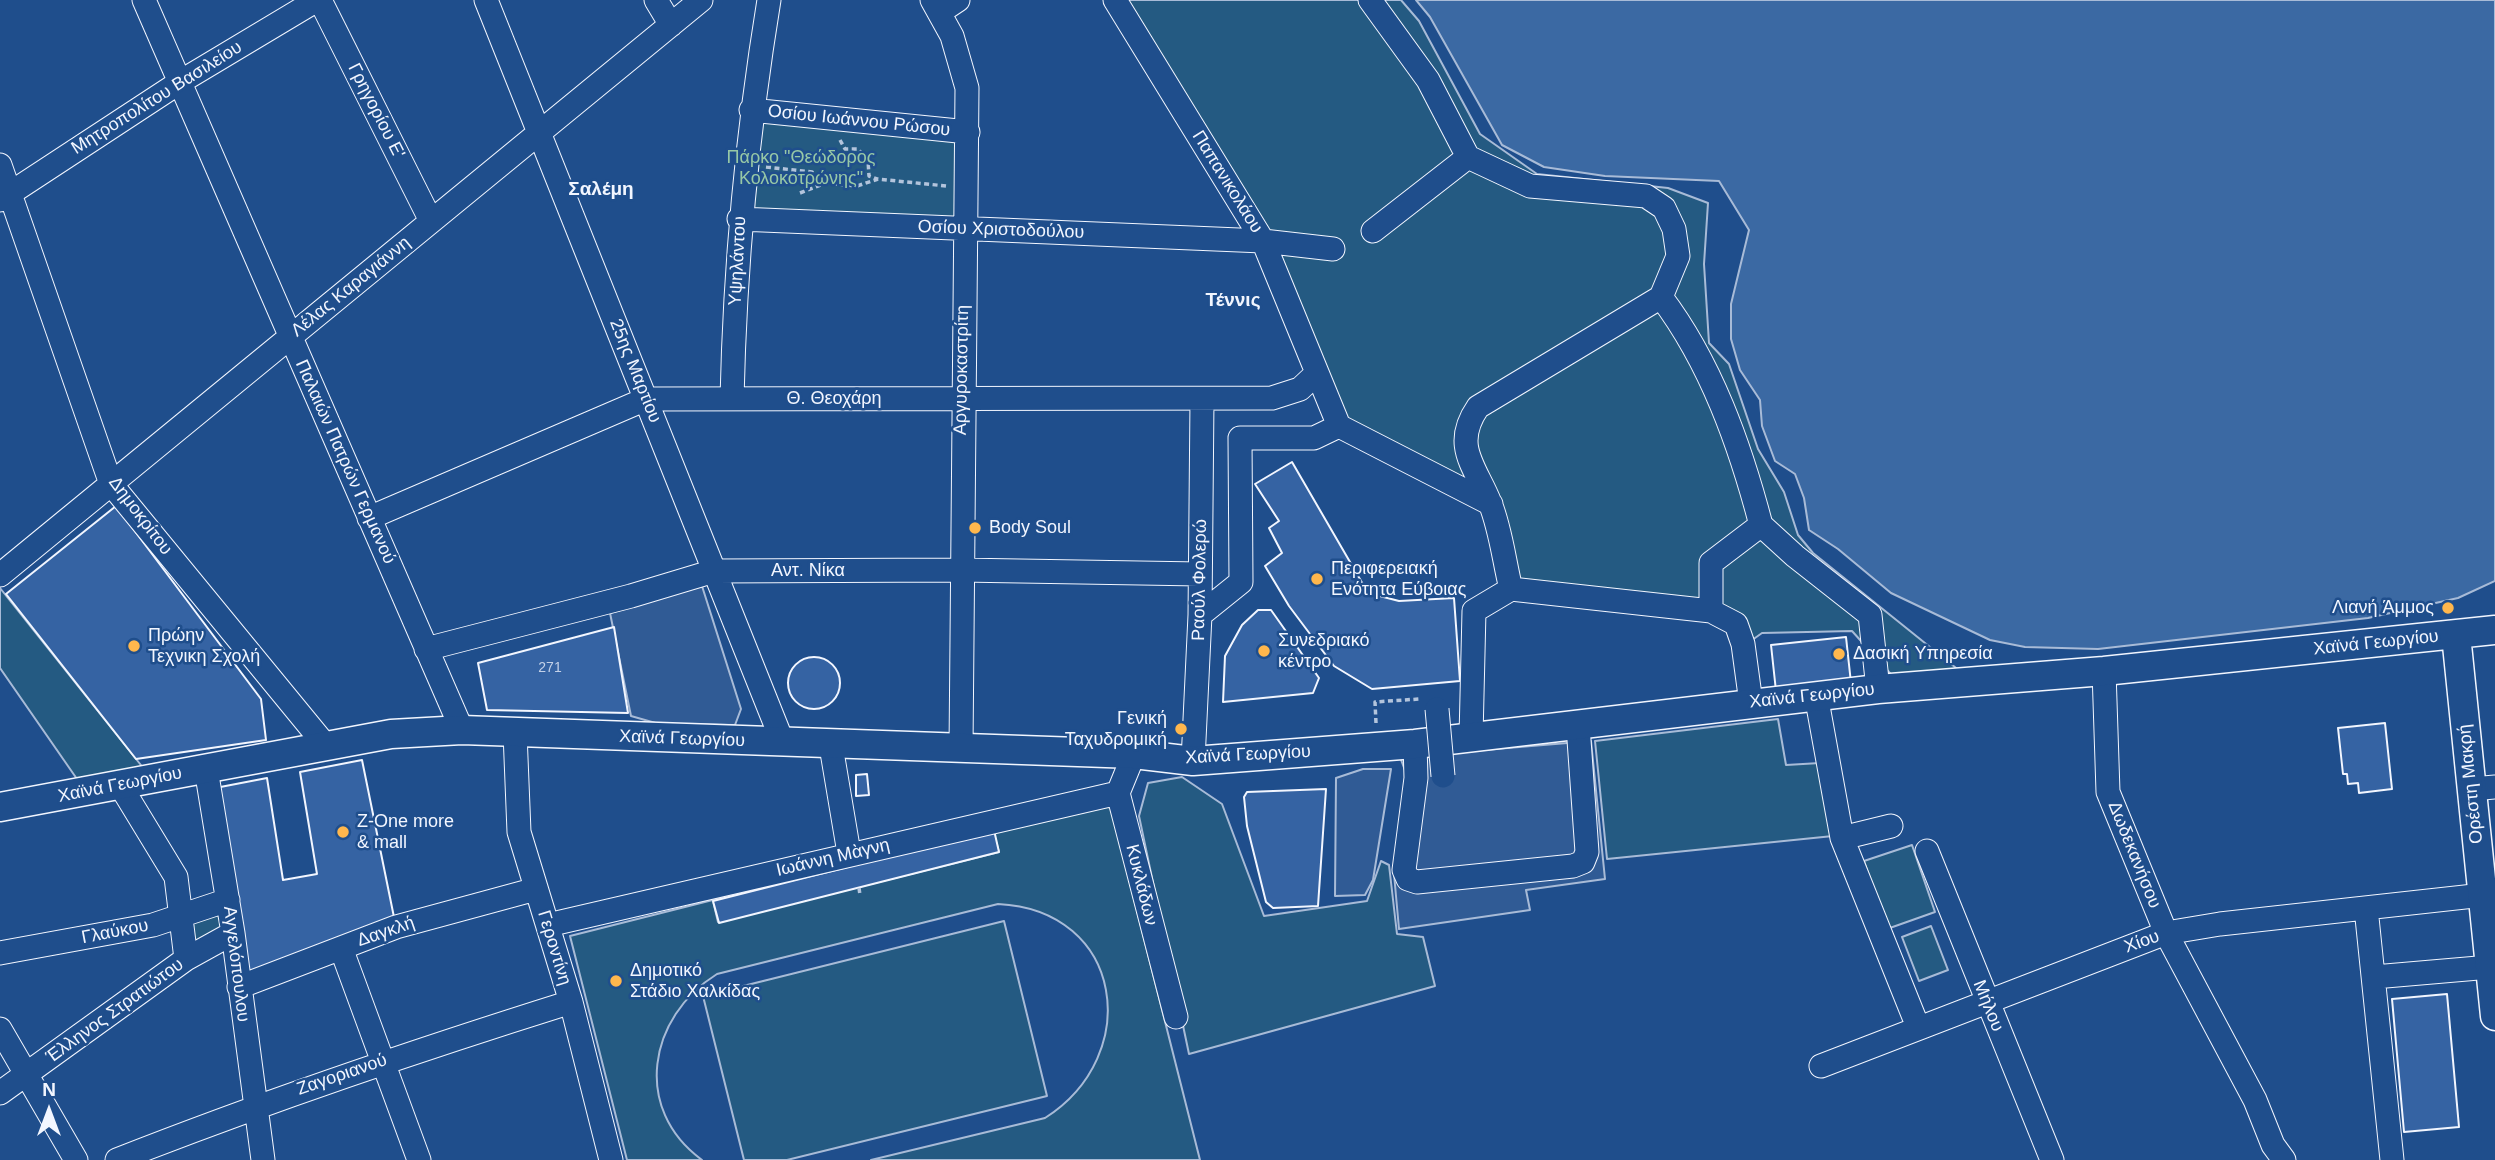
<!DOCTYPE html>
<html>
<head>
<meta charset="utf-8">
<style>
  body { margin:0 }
  #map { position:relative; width:2495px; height:1160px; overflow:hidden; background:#1f4e8c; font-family:Helvetica,sans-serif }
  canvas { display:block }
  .north { position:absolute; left:14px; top:1076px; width:70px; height:70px; -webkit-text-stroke:5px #1f4e8c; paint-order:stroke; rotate:0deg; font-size:19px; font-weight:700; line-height:28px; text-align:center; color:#f2f6ff }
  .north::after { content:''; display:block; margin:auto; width:24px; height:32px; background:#f2f6ff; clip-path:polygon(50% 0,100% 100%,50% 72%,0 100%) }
</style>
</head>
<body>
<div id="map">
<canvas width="2495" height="1160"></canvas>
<div class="north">N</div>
</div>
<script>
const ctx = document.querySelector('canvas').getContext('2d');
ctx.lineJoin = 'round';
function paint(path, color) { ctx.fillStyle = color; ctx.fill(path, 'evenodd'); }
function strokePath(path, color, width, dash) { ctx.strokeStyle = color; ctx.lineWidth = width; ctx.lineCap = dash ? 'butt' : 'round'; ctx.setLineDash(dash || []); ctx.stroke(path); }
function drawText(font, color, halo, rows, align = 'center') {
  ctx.font = font + ' Helvetica,sans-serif'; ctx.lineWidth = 5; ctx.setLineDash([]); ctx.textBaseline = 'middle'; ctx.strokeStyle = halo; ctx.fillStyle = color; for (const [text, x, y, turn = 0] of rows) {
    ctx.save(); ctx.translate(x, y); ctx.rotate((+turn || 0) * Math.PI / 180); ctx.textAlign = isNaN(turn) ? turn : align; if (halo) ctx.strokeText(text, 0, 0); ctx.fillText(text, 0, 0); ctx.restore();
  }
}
const green = new Path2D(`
  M1122,0h279l18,21 61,113 57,40 131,14 40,15 -4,61 5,79 20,21 29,85 26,43 14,43 15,18 153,123 -69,5 -45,-50 -90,2 -14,10 -5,-19 -229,-40 -21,-82 -150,-81 -78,-186z
  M751,110l217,22 -3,96 -226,-9z
  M0,588l152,191 -66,13 -86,-124z
  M1778,719l8,46 34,-2 13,73 -226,23 -12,-118z
  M1182,777l40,27 42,112 103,-15 14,-40 8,4 8,69 26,3 12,49 -246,68 -50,-238 9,-33z
  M1109,800l91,360h-329l174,-42c99,-63 79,-208 -47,-214l-281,70c-69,43 -85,135 -15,186h-75l-57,-224zM993,831l6,21 -281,70 -5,-21z
  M1912,845l23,67 -48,17 -23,-68z
  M228,900l5,33 -47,26 -6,-44z
  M1004,921l43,175 -260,64h-43l-41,-164z
  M1931,926l17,44 -29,11 -17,-44z`);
const parking = new Path2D(`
  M702,586l39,123 -6,16 -76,-1 -28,-8 -21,-103z
  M1591,741l14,138 -79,11 4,20 -131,19 -5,-55 12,-101 -6,-16z
  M1363,769h28l-18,111 -8,15 -30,1 1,-118z`);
const water = new Path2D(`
  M1416,0h1079v581l-37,17 -90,20 -270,31 -73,-2 -35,-7 -99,-47 -53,-44 -29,-19 -5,-32 -9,-24 -20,-13 -13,-35 -2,-26 -20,-30 -9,-31v-35l18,-74 -30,-49 -114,-5 -61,-9 -42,-22 -72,-128z`);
const building = new Path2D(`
  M1292,462l76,131 31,8 55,-3 6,83 -88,8 -38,-23 -45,-60 -24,-40 17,-13 -13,-25 10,-7 -24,-37z
  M116,506l145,193 5,41 -130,19 -130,-165z
  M1258,610h13l48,68 -6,15 -90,9 2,-46 17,-31z
  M614,627l14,86 -141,-3 -9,-47z
  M1846,637l5,46 -75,8 -5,-46z
  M788 683a26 26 0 1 1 52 0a26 26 0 1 1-52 0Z
  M2385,723l7,66 -33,4 -1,-10 -10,1 -1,-10h-4l-5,-46z
  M362,760l34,167 -157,60 -29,-198 57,-11 16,102 34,-6 -17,-102z
  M867,774l2,21 -13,1v-21z
  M1326,789l-8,117 -45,2 -7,-6 -19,-76 -3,-29 3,-5z
  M994,830l5,22 -280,71 -6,-22z
  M2447,994l12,133 -55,5 -12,-133z`);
const path = new Path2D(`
  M840,140l5,9h13l10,11 1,16 8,3
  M766,167l46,5 14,11
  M800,193l26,-10 31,3 21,-7 68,7
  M1376,723l-1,-21 44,-3
  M859,888l1,7`);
const minor = new Path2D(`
  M144,0l318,730
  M320,0l111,221
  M486,0l297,743
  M656,0l15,25
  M932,0l20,36 15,52 -6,660
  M1115,0l148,241 76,185 152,78
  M1370,0l58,80 40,77 62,29 116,10 18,12 10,21 4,27 -17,41 -183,110c-27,39 -2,60 12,96 11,27 14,58 21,86
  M940,12l18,-12
  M751,110l217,22
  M0,165l111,319 215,262
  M0,200l180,-118 137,-82
  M739,219l524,22 70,8
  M1373,231l95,-74
  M1661,297c50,66 79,148 100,228l-50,38v48
  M732,399c3,-136 15,-265 37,-399
  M369,518l277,-119 626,-1 28,-9 16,-15
  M1761,525l34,31 75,59 8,74
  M0,575l701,-575
  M1200,615l41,-33 -1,-144h74l25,-12
  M426,649l205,-53 83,-25 246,-1 240,4
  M2104,671l4,121 58,141 89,167 18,45 11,15
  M1816,695l26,143 76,189
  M515,733l4,99 52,170 40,158
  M1471,737l3,-126 37,-22 200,22 25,13 7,20 8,59
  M1415,744l1,34 -12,92 4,9 9,3 156,-16 10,-4 4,-10 -9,-126
  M831,746l18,107
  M1134,754l-16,39 58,224
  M1193,761l7,-146 2,-216
  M206,769l27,164 30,227
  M120,785l56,92 10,82
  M2472,789l23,-2
  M1842,838l49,-12
  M1927,851l125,309
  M2366,908l26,252
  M548,925l570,-132
  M341,948l78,212
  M0,953l153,-28 75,-25
  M2374,977l116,-10
  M239,987l157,-60 140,-38
  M0,1029l76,131
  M1821,1066l345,-133 54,-9 263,-29
  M0,1093l186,-134 47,-26
  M117,1160c150,-59 301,-110 454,-158`);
const major = new Path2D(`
  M2456,635l39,381
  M0,807l391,-73 71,-4 672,24 59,7 222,-17 463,-55 226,-18 391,-41`);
const minorBridge = new Path2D(`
  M1437,709l6,67`);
const markers = [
  [975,528,7,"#ffb74d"],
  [1317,579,7,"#ffb74d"],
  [2448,608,7,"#ffb74d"],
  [134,646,7,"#ffb74d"],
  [1264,651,7,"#ffb74d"],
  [1839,654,7,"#ffb74d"],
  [1181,729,7,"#ffb74d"],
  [343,832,7,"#ffb74d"],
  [616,981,7,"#ffb74d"]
];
const numberNames = [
  ["271",550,668]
];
const streetNames = [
  ["Μητροπολίτου Βασιλείου",157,98,-32],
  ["Γρηγορίου Ε'",376,111,63],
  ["Οσίου Ιωάννου Ρώσου",859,121,6],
  ["Παπανικολάου",1227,182,58],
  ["Οσίου Χριστοδούλου",1001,230,2],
  ["Υψηλάντου",738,261,-87],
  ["Λέλας Καραγιάννη",351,287,-39],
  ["Αργυροκαστρίτη",962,370,-89],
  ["25ης Μαρτίου",635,371,68],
  ["Θ. Θεοχάρη",834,399],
  ["Παλαιών Πατρών Γερμανού",345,462,66],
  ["Δημοκρίτου",140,516,53],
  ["Αντ. Νίκα",808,571],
  ["Ραούλ Φολερώ",1200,580,-89],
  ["Χαϊνά Γεωργίου",2376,643,-6],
  ["Χαϊνά Γεωργίου",1812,696,-6],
  ["Χαϊνά Γεωργίου",682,739,2],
  ["Χαϊνά Γεωργίου",1248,755,-3],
  ["Ορέστη Μακρή",2471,784,-96],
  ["Χαϊνά Γεωργίου",120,785,-11],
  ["Δωδεκανήσου",2134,855,68],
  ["Ιωάννη Μὰγνη",833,858,-13],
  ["Κυκλάδων",1141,885,76],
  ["Γλαύκου",115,932,-11],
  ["Δαγκλή",386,932,-19],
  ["Χίου",2142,942,-20],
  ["Γεροντίνη",554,948,73],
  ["Αγγελόπουλου",236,964,83],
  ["Μήλου",1988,1006,68],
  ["Έλληνος Στρατιώτου",115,1011,-36],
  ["Ζαγοριανού",342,1075,-19]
];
const parkNames = [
  ["Πάρκο \"Θεώδορος",801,158],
  ["Κολοκοτρώνης\"",801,179]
];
const poiNames = [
  ["Body Soul",989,528],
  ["Περιφερειακή",1331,569],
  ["Ενότητα Εύβοιας",1331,590],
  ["Λιανή Άμμος",2434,608,"right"],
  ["Πρώην",148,636],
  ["Τεχνικη Σχολή",148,657],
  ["Συνεδριακό",1278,641],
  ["κέντρο",1278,662],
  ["Δασική Υπηρεσία",1853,654],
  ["Γενική",1167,719,"right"],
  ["Ταχυδρομική",1167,740,"right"],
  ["Z-One more",357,822],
  ["& mall",357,843],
  ["Δημοτικό",630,971],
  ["Στάδιο Χαλκίδας",630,992]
];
const neighbourhoodNames = [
  ["Σαλέμη",601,190],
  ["Τέννις",1233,301]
];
paint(green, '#245a82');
strokePath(green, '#a8bbd7', 2);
paint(parking, '#305b95');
strokePath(parking, '#a8bbd7', 2);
paint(water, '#3b69a3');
strokePath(water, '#a8bbd7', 2);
paint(building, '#3563a3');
strokePath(building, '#f2f6ff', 2);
strokePath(minor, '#f2f6ff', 25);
strokePath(major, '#f2f6ff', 31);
strokePath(path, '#b3c4dc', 3.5, [5, 3.5]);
strokePath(minor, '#1f4e8c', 23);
strokePath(major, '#1f4e8c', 28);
strokePath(minorBridge, '#f2f6ff', 25, []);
strokePath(minorBridge, '#1f4e8c', 23);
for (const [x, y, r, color] of markers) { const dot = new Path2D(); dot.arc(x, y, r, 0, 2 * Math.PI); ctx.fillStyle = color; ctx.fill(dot); strokePath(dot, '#1f4e8c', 2.5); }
drawText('14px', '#c3d1e8', null, numberNames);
drawText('18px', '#f2f6ff', '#1f4e8c', streetNames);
drawText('18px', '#97c8a6', '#1f4e8c', parkNames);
drawText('18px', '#f2f6ff', '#1f4e8c', poiNames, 'left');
drawText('bold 19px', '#f2f6ff', '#1f4e8c', neighbourhoodNames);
</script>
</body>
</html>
